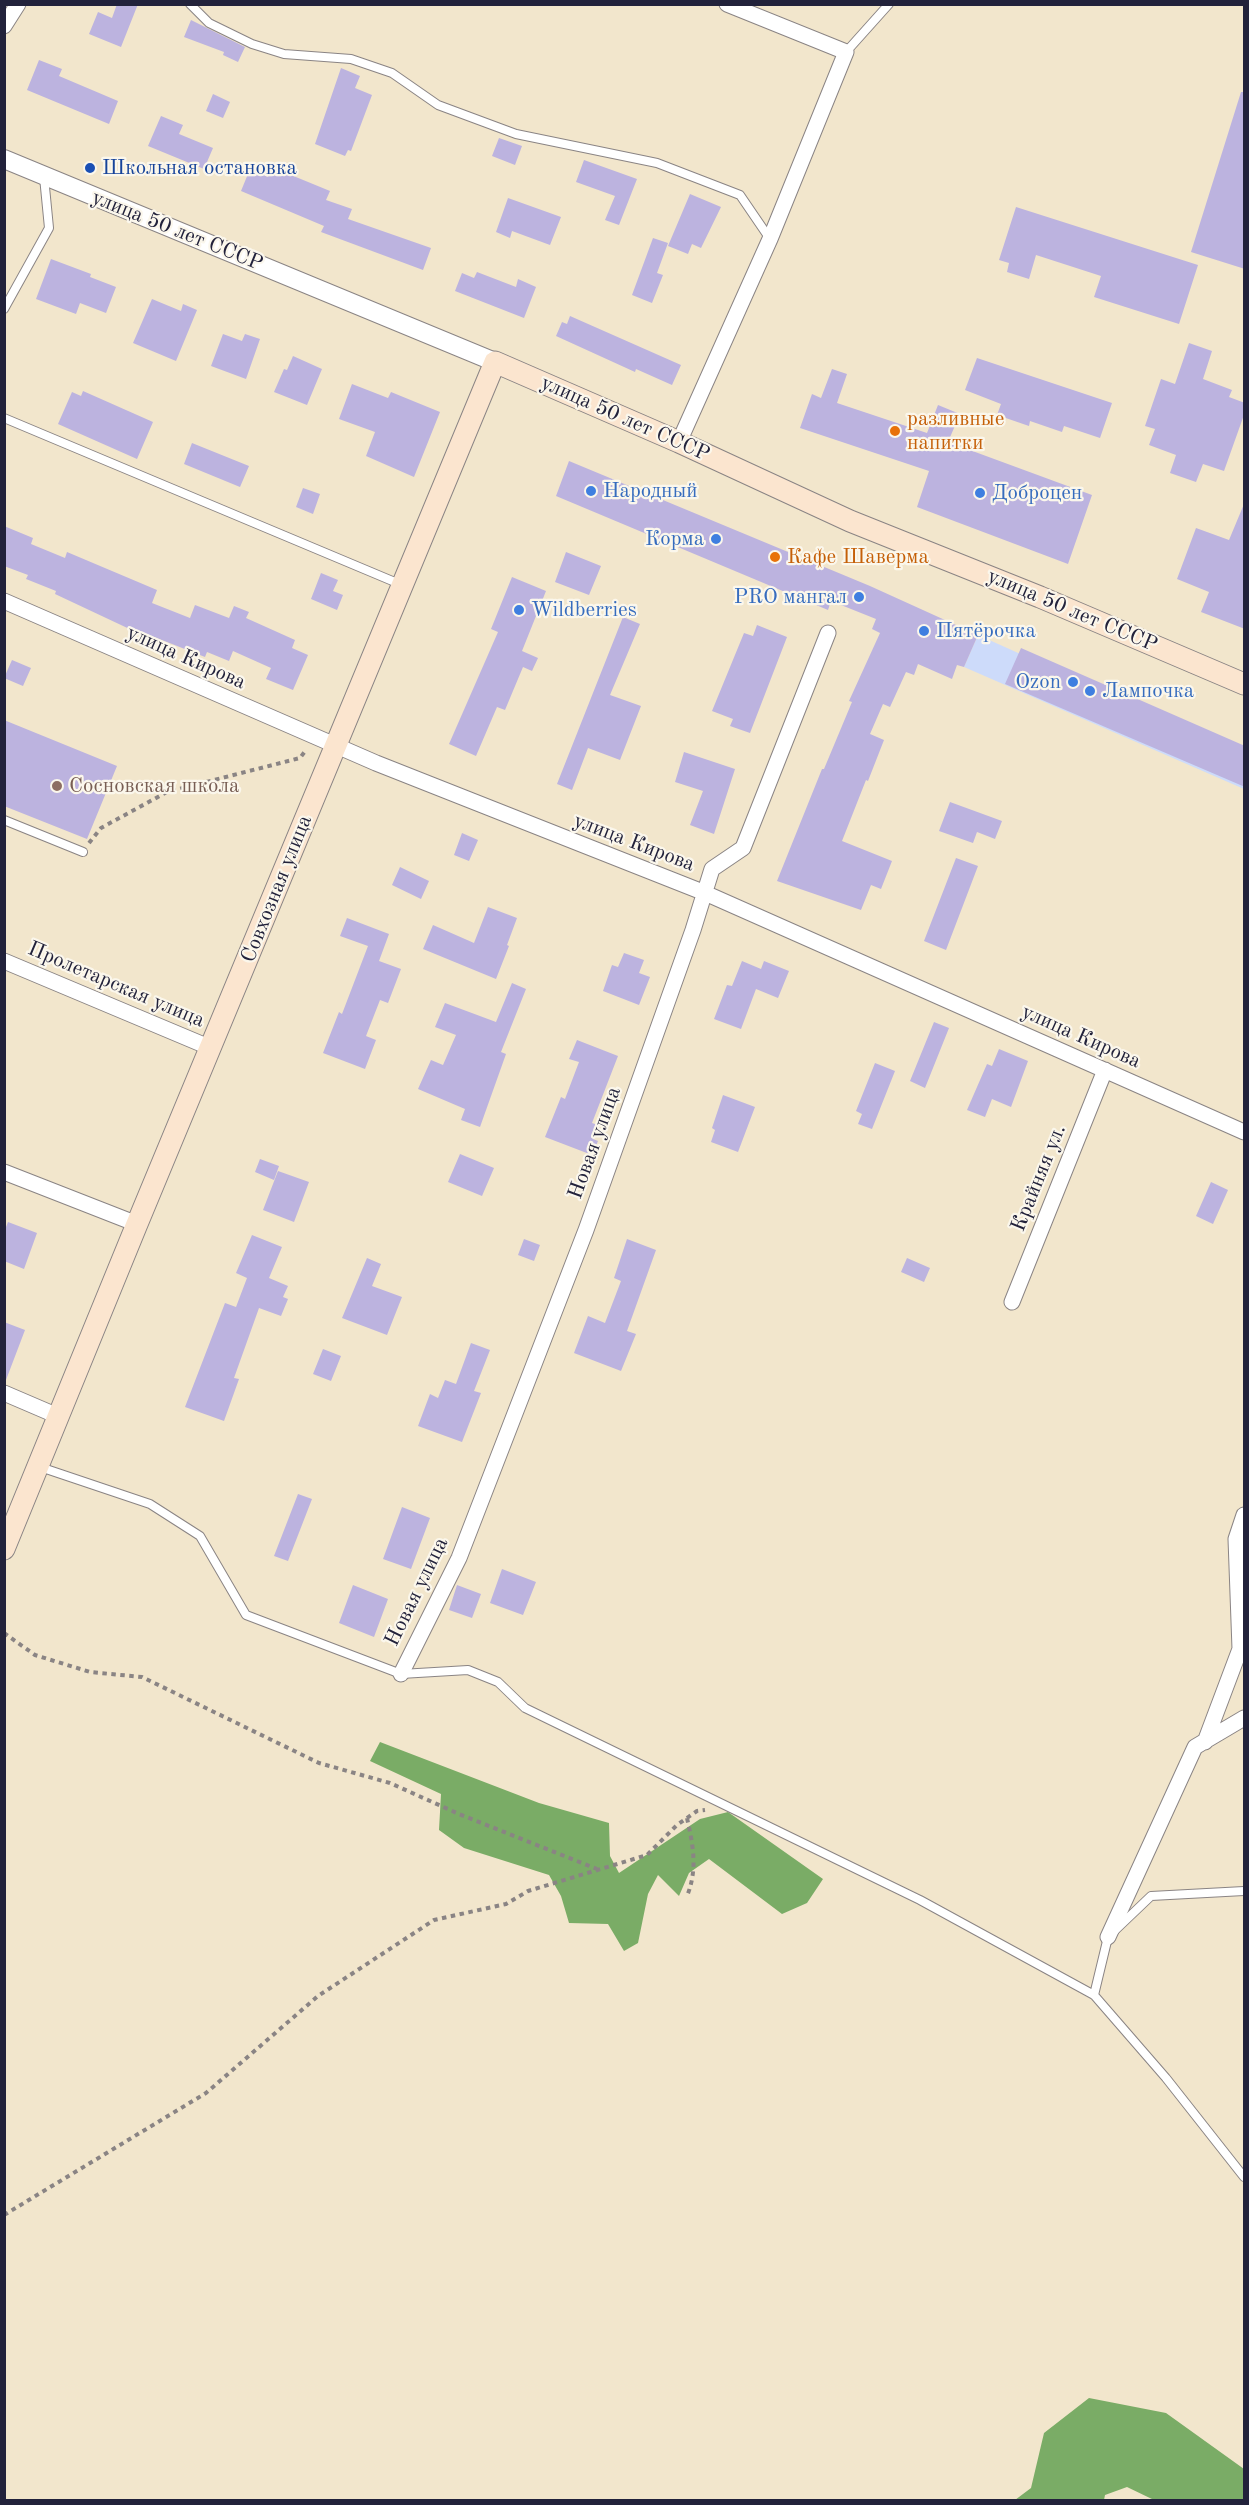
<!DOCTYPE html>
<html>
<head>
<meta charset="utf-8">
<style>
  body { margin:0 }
  #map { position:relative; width:1249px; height:2505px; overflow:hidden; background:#f2e6cc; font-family:"Old Standard TT",serif }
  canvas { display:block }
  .frame { position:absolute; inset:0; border:6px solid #22223b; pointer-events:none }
</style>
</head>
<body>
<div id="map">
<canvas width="1249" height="2505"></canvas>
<div class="frame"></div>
</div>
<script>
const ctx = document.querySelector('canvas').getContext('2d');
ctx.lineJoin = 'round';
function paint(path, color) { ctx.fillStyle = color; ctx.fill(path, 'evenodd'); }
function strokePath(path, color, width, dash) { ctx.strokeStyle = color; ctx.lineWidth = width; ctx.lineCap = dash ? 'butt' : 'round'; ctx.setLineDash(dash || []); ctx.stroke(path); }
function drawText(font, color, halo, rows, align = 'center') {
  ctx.font = font + ' "Old Standard TT",serif'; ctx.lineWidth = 4.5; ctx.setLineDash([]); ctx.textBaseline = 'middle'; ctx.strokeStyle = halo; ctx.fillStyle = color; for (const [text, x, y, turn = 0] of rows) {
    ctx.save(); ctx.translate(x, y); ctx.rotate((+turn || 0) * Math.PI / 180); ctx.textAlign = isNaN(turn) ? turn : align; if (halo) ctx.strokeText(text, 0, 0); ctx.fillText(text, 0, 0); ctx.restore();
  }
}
const built = new Path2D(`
  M978,635l266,119v35l-280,-122z`);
const forest = new Path2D(`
  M380,1742l159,61 70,20 1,33 9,17 81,-54 28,-7 95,67 -16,24 -25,11 -73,-55 -20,14 -10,23 -21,-21 -10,19 -10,49 -14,8 -16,-27 -39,-1 -8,-27 -12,-21 -85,-27 -25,-18 2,-36 -71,-33z
  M1089,2398l77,15 78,56v31h-90l-27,-13 -22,8 -1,5h-89l16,-12 13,-55z`);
const building = new Path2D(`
  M117,4h21l-17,43 -32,-13 9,-22 14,6z
  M191,20l54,27 -7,15 -15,-7 1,-3 -40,-15z
  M39,60l23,9 -3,7 59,25 -9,23 -82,-34z
  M341,68l19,8 -5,12 17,7 -21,56 -3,-1 -3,6 -30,-12z
  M1241,92h4v177l-54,-17z
  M213,94l17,8 -7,16 -17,-7z
  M161,116l22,9 -4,9 34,14 -9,21 -56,-23z
  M499,138l23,8 -7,19 -23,-9z
  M584,160l53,19 -18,46 -14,-5 10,-24 -39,-14z
  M273,164l19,8 -1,3 39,16 -4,9 26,9 -4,10 83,29 -8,22 -102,-38 3,-6 -83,-35 9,-22 18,8z
  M690,194l31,13 -20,41 -9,-4 -4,10 -20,-8z
  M508,198l53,19 -11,28 -38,-14 -2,7 -14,-6z
  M1016,207l182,58 -19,59 -85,-27 7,-21 -65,-21 -7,24 -22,-7 2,-9 -10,-3z
  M653,238l15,5 -11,30 6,2 -11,28 -20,-8z
  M51,259l40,15 -1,3 26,10 -10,26 -26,-10 -4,11 -40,-15z
  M477,272l39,15 2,-8 18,8 -12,31 -69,-27 7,-18 12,5z
  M152,299l29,12 2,-7 14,6 -21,51 -43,-18z
  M570,316l111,49 -9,20 -36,-16 -1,3 -79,-36 6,-14 5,2z
  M223,334l19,7 3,-7 15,5 -14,40 -35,-13z
  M1189,343l23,8 -9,28 29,11 -3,7 16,6v9l-21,59 -21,-7 -7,18 -26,-9 6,-18 -27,-10 6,-16 -10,-3 16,-47 14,5z
  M293,356l29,13 -15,36 -33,-13 10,-23 3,1z
  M977,358l135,45 -12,35 -36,-12 -2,6 -32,-11 -1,5 -32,-11 4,-11 -36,-14z
  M832,369l15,5 -10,29 90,30 11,-28 22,9 -12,28 144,53 -24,69 -151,-57 12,-36 -129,-43 12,-34 9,4z
  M352,384l36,14 3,-6 49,20 -26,65 -48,-21 9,-24 -36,-13z
  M83,391l70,31 -16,37 -79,-35 14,-32 9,4z
  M192,443l57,23 -9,21 -56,-23z
  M569,461l301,125 108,49 -14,32 -7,-2 -5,14 -34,-15 -4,11 -8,-3 -16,35 -7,-3 -13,30 14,6 -16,41 -2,-1 -24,61 50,20 -11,28 -10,-4 -10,25 -84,-29 45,-112h2l28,-67 -3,-1 31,-68 -8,-4 4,-10 -45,-18 -3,9 -272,-114z
  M303,488l17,6 -7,20 -17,-7z
  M1244,504h1v125l-44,-17 8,-20 -32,-13 19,-51 33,12z
  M4,526l29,12 -2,6 34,14 2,-6 90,38 -5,13 38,15 5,-13 34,13 5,-12 15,6 -3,6 49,22 -3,8 16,7 -15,35 -27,-11 5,-11 -38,-17 -4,10 -22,-9 -2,5 -66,-26 -1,2 -83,-39 1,-3 -30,-12 2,-4 -24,-9z
  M566,552l35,14 -12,29 -34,-13z
  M321,573l17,7 -5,11 10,4 -6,15 -26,-11z
  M512,577l34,14 -24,60 16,7 -6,13 -9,-4 -18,43 -8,-3 -21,49 -27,-12 49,-112 -7,-3z
  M623,617l17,7 -30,71 31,11 -21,54 -32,-12 -16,42 -15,-6z
  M757,625l30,12 -37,96 -20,-7 3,-7 -21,-8 32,-78 9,3z
  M1021,648l224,98v41l-240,-103z
  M12,660l19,8 -8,18 -19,-8z
  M4,720l113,46 -30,73 -83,-33z
  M684,752l51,17 -21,65 -24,-9 13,-34 -28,-9z
  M950,802l52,19 -7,18 -18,-7 -4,11 -34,-12z
  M462,833l16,7 -9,21 -15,-6z
  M956,858l22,8 -32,84 -22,-9z
  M400,867l29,14 -8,18 -29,-14z
  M488,907l29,11 -10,27 2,1 -13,33 -73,-30 10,-24 41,18z
  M347,918l42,16 -10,27 22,8 -13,34 -8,-3 -14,36 10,4 -11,29 -42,-16 16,-41 3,2 26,-68 -28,-10z
  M624,953l20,7 -5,13 11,4 -11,28 -36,-14 9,-26 6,2z
  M742,961l19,8 3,-8 25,10 -11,27 -22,-9 -15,40 -27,-10 13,-34 5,1z
  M512,983l14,6 -25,63 5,2 -26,73 -19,-7 4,-11 -47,-20 13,-29 12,5 13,-30 -21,-8 10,-24 51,19z
  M934,1022l15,6 -24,60 -15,-7z
  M577,1040l41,16 -26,67 6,2 -5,14 5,2 -6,14 -47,-18 16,-40 4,2 14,-37 -10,-3z
  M999,1049l29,12 -17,46 -19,-8 -7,18 -18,-7 20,-46 5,2z
  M875,1063l20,8 -23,58 -14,-5 4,-10 -6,-3z
  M723,1095l32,12 -17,45 -27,-10 4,-12 -3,-2z
  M460,1154l34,14 -12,28 -34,-14z
  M260,1159l19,7 -5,14 -19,-8z
  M278,1171l31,11 -15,40 -31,-12z
  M1211,1182l17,8 -15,34 -17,-8z
  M8,1222l29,11 -13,36 -20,-8v-29z
  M252,1235l30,12 -13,31 19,8 -5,11 5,2 -7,17 -22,-8 -25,70 5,1 -15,42 -39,-14 40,-104 11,4 11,-29 -11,-5z
  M524,1239l16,6 -6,16 -16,-6z
  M627,1239l29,11 -29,81 9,3 -15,37 -47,-18 14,-37 17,7 16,-42 -7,-3z
  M367,1258l14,6 -9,22 30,11 -15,38 -45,-17z
  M907,1258l23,10 -6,14 -23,-10z
  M4,1322l21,8 -19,50 -2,-1z
  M471,1343l19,7 -16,41 7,2 -19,49 -44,-16 12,-32 8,4 7,-18 11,4z
  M323,1349l18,7 -10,25 -18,-7z
  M298,1494l14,5 -24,62 -14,-5z
  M402,1507l28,11 -19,51 -28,-10z
  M502,1569l34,13 -13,33 -33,-12z
  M353,1585l35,14 -14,38 -35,-14z
  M457,1585l24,9 -9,24 -23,-8z`);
const path = new Path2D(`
  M89,843l12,-15 66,-36 133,-34 6,-8
  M4,1633l31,22 55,17 52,5 177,86 71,20 69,31 138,55
  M687,1818c6,27 11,51 0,78
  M4,2215l202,-122 112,-97 116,-76 72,-16 22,-13 119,-36 30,-30 20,-14 8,-1`);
const service = new Path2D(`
  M190,4l19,19 43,21 32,10 67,5 41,14 46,32 78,29 141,29 83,32 30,44
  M846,52l43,-48
  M4,309l45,-81 -5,-51
  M4,418l398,167
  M4,820l79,32
  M40,1467l110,37 50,32 46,79 155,59 67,-4 30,12 27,26 395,192 174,95 72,83 78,99
  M1094,1995l14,-58 43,-41 93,-5`);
const minor = new Path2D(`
  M4,26l14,-22
  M679,442l91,-203 76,-187 -119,-48
  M4,601l372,162 329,130 539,239
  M4,961l207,87
  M4,1172l133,52
  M1012,1302l93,-232
  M4,1393l56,24
  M401,1674l58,-116 127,-328 107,-300 19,-61 31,-21 85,-215
  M1205,1742l35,-93 -4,-110 8,-24
  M1108,1937l87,-190 49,-29`);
const tertiary = new Path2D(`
  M4,159l491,203`);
const secondary = new Path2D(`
  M4,1549l133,-325 358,-862 184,80 171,79 190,76 204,87`);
const markers = [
  [90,168,6,"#1a4fb4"],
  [895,431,6,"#e8710a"],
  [591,491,6,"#3f7fe0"],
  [980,493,6,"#3f7fe0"],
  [716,539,6,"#3f7fe0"],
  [775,557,6,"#e8710a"],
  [859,597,6,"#3f7fe0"],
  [519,610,6,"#3f7fe0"],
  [924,631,6,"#3f7fe0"],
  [1073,682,6,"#3f7fe0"],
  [1090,691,6,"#3f7fe0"],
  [57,786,6,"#8d6e63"]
];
const transitNames = [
  ["Школьная остановка",102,168]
];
const streetNames = [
  ["улица 50 лет СССР",177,231,22],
  ["улица 50 лет СССР",625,419,24],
  ["улица 50 лет СССР",1072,611,23],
  ["улица Кирова",186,658,24],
  ["улица Кирова",634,843,21],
  ["Совхозная улица",277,889,-68],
  ["Пролетарская улица",116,985,23],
  ["улица Кирова",1081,1037,24],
  ["Новая улица",595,1143,-70],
  ["Крайняя ул.",1039,1178,-68],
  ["Новая улица",417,1592,-64]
];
const foodNames = [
  ["разливные",907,419],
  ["напитки",907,443],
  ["Кафе Шаверма",787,557]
];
const shopNames = [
  ["Народный",603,491],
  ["Доброцен",992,493],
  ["Корма",704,539,"right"],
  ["PRO мангал",847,597,"right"],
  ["Wildberries",531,610],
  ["Пятёрочка",936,631],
  ["Ozon",1061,682,"right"],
  ["Лампочка",1102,691]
];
const educationNames = [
  ["Сосновская школа",69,786]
];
paint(built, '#cddbfa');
paint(forest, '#7aac66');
paint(building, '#bcb3df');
strokePath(service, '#8a8484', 10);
strokePath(minor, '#8a8484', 17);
strokePath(tertiary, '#8a8484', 20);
strokePath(secondary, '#8a8484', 23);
strokePath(path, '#8a8484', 4, [4.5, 4.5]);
strokePath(service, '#fff', 8);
strokePath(minor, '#fff', 15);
strokePath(tertiary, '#fff', 18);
strokePath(secondary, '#fbe5cf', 21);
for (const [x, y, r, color] of markers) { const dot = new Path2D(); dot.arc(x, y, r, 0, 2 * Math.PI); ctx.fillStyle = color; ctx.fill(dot); strokePath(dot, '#fbf7ec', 2); }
drawText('21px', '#164399', '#fbf7ec', transitNames, 'left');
drawText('21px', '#22223b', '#fbf7ec', streetNames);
drawText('21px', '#c56008', '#fbf7ec', foodNames, 'left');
drawText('21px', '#366cbe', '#fbf7ec', shopNames, 'left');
drawText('21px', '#785e54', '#fbf7ec', educationNames, 'left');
</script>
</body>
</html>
